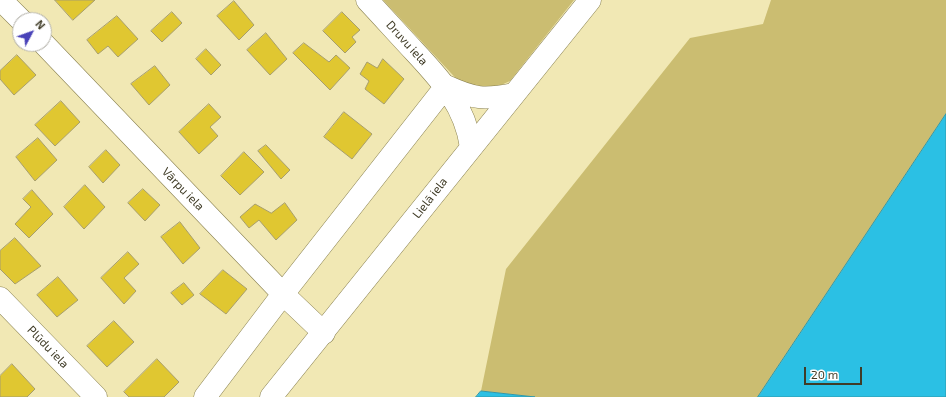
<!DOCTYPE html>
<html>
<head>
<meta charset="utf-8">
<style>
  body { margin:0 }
  #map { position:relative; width:946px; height:397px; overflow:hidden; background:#f1e8b4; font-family:"Exo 2",sans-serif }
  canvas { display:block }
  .north { position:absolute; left:12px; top:12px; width:40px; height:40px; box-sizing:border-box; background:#fff; border:1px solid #b3b1a9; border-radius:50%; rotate:49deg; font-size:11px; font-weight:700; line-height:16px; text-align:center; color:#403c27 }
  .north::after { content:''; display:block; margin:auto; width:14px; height:18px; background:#4942b8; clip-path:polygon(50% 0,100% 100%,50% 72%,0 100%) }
  .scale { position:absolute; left:804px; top:367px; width:58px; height:18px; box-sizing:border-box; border:2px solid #403c27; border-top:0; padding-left:5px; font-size:12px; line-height:14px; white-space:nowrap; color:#403c27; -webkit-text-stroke:3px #fff; paint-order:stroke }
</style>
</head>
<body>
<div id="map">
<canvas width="946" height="397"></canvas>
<div class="north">N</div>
<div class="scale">20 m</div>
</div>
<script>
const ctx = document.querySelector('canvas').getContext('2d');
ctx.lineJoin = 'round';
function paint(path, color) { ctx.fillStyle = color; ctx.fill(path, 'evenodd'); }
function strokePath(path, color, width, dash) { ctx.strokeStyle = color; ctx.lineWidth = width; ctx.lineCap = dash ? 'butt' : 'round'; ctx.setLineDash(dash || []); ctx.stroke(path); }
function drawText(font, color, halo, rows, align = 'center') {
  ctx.font = font + ' "Exo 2",sans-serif'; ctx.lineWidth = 3; ctx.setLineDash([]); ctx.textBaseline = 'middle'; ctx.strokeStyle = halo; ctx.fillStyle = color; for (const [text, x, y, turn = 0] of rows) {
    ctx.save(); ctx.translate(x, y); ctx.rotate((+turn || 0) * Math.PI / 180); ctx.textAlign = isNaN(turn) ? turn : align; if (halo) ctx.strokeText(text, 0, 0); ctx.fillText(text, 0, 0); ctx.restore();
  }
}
const green = new Path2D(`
  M383,0h191l-64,81 -24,11 -23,-6z
  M771,0h175v114l-188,283h-223l-54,-6 25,-122 184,-231 73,-14z`);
const water = new Path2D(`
  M946,114v283h-188z
  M481,391l54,6h-59z`);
const building = new Path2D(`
  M55,0h40l-22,20z
  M234,1l20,24 -15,15 -22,-24z
  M172,12l10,11 -20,19 -11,-11z
  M342,12l18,18 -8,7 4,5 -11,11 -22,-22z
  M117,16l21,23 -20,18 -10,-11 -10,8 -11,-14z
  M266,33l21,26 -17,16 -23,-25z
  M304,43l25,19 7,-7 14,13 -20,22 -37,-37z
  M206,49l15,16 -10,10 -15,-16z
  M17,55l19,20 -22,20 -14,-16v-8z
  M383,59l21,20 -20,25 -19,-15 4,-8 -9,-7 7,-12 10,6z
  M155,66l15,19 -21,20 -18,-21z
  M61,101l19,21 -25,24 -20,-21z
  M209,104l12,13 -11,10 8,9 -19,18 -20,-22z
  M344,112l28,22 -20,25 -28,-22z
  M38,138l19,22 -22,21 -19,-24z
  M266,145l24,25 -9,9 -23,-28z
  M106,150l14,15 -17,18 -14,-16z
  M244,152l20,20 -24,23 -19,-19z
  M85,185l20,22 -21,22 -20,-22z
  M143,189l17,16 -15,16 -17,-18z
  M32,190l21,24 -24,24 -14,-14 16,-17 -8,-8z
  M285,203l12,17 -21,20 -17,-20 -10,8 -9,-11 15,-13 16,9z
  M180,222l20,26 -17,16 -22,-27z
  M15,238l26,28 -26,18 -15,-15v-18z
  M128,252l11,12 -15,14 12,13 -12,13 -23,-26z
  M223,270l24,19 -21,25 -26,-20z
  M58,277l20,23 -21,17 -20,-22z
  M184,283l10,12 -12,10 -11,-12z
  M114,321l20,21 -27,25 -20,-21z
  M157,359l22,23 -15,15h-35l-5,-5z
  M12,364l23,25 -8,8h-27v-21z`);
const minor = new Path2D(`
  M1,0l20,20
  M367,0c16,17 32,35 48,52 27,29 50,54 56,95
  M44,44l239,250 41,39
  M446,86c28,13 38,14 68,8
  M0,298l96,99
  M205,397l78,-103 163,-208`);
const major = new Path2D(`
  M271,397l319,-397`);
const streetNames = [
  ["Druvu iela",407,43,48],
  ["Vārpu iela",183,189,46],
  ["Lielā iela",430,198,-52],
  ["Plūdu iela",48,347,46]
];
paint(green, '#cbbd71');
paint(water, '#2bc0e4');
strokePath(water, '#3198ab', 1);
paint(building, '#e0c731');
strokePath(building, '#a79e6d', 1);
strokePath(minor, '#898050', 23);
strokePath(major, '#898050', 23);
strokePath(minor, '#fff', 22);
strokePath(major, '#fff', 22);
drawText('12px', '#403c27', '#fff', streetNames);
</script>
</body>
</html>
